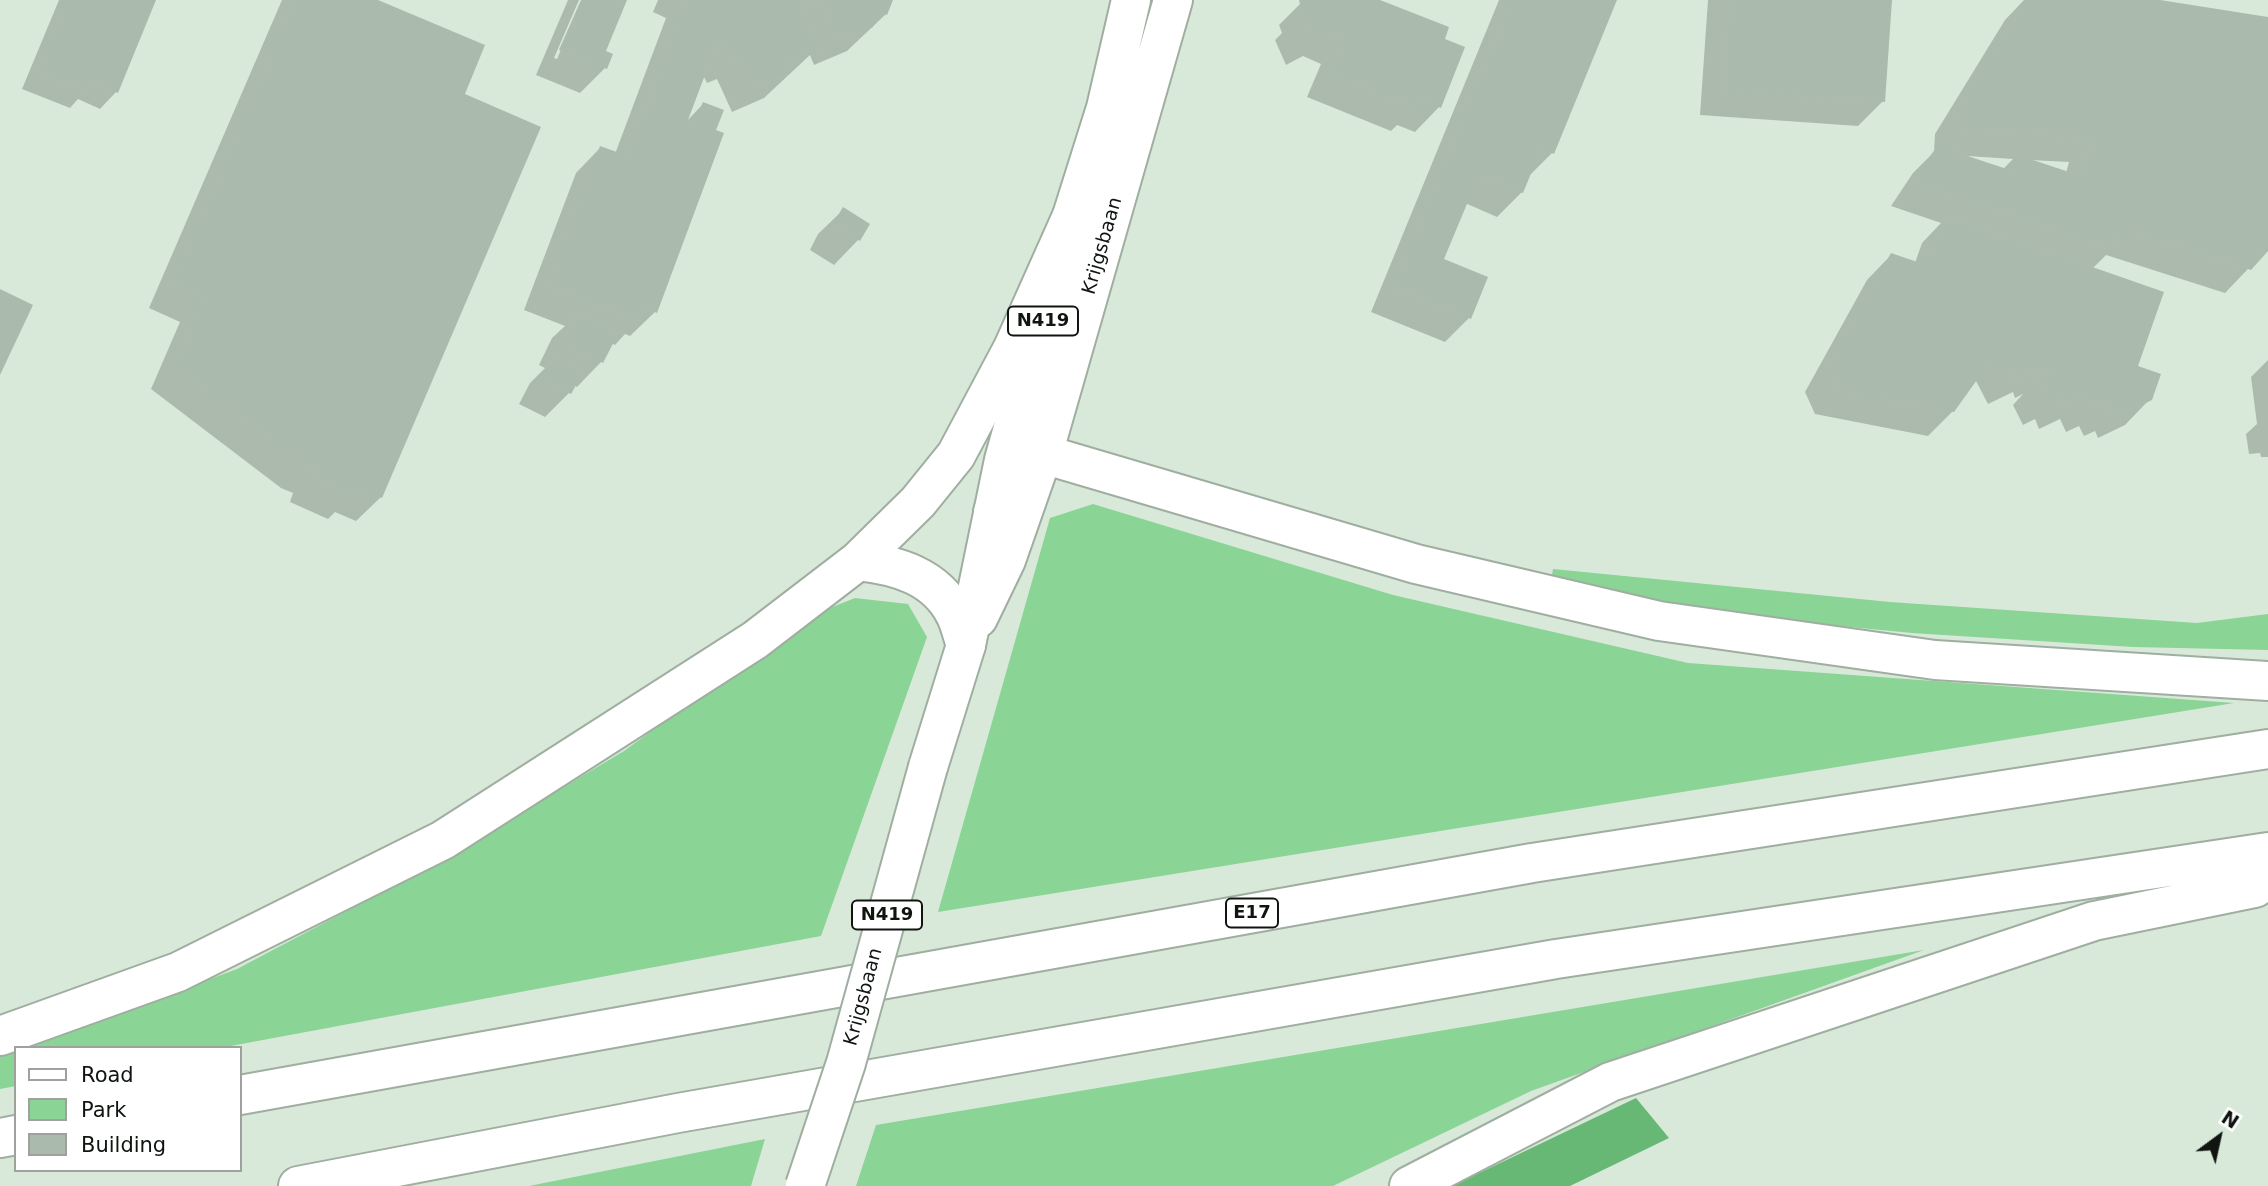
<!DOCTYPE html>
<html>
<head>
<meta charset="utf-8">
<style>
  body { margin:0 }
  #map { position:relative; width:2268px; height:1186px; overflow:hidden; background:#d8e9da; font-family:"DejaVu Sans",sans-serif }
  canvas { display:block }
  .legend { position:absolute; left:14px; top:1046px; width:228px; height:126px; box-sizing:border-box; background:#fff; border:2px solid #9fa19f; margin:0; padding:9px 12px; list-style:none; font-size:21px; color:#101510 }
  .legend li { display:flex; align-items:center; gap:14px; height:35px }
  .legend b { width:35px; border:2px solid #9fa19f }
  .north { position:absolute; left:2184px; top:1102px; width:70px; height:70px; -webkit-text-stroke:5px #fff; paint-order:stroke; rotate:33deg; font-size:19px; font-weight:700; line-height:28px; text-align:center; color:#101510 }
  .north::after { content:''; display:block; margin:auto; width:24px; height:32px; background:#101510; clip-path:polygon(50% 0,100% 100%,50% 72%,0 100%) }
</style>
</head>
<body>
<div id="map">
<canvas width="2268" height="1186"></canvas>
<ul class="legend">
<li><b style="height:9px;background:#fff"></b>Road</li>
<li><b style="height:19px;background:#8ad496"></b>Park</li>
<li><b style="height:19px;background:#aabaac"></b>Building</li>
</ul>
<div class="north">N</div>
</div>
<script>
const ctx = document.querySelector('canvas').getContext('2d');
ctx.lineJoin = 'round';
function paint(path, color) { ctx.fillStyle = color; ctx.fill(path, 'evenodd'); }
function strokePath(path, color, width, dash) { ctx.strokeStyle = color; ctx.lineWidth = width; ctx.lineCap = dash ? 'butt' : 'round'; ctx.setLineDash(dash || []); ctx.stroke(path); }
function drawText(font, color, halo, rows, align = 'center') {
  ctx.font = font + ' "DejaVu Sans",sans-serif'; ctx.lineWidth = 7; ctx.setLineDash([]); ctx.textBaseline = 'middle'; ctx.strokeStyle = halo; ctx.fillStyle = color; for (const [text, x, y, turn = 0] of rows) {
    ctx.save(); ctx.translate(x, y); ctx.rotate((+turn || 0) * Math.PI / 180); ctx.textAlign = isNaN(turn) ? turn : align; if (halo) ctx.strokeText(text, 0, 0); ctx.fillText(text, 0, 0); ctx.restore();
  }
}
const green = new Path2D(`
  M1093,504l300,91 295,68 546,40 -1296,209 112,-394z
  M1553,569l337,33 307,21 71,-9v36l-135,-3 -221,-14 -145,-14 -216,-37z
  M855,598l53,6 19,33 -106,299 -601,112h-195l212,-79 191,-101 196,-117 183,-134z
  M1924,950l-393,141 -198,95h-477l20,-61z
  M16,1051v35l-16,3v-32z
  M765,1139l-14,47h-222z`);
const forest = new Path2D(`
  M1636,1098l33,40 -99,48h-118z`);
const shadow = new Path2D(`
  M59,0h95l-38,92 -16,17 -22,-10 -8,9 -48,-19z
  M282,0h92l88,95 -81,402 -25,24 -21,-9 -7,7 -38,-17 3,-9 -12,-5 -130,-99 29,-67 -31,-14z
  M568,0h11l-25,58 3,1 25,-59h43l-21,52 1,16 -25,25 -44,-18z
  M658,0h233l-5,14 -39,37 -33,14 -4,-10 -46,43 -32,14 -15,-33 -10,4 -4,-8 -18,48 18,-19 -48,208 -25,24 -5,-2 -10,11 -4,-2 -10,19 -24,25 -3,-2 -5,8 -24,24 -26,-13 11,-21 15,-15 -6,-3 13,-27 13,-12 -41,-16 52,-137 24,-25 15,6 51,-136 -13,-6z
  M1299,0h77l66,40 -3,67 -24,25 -18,-7 -6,6 -84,-34 14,-33 -18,-8 -17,9 -11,-25 7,-7 -3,-8 21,-21z
  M1499,0h116l-63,153 -24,24 -6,15 -25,25 -32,-14 -23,57 27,58 -24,24 -74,-30z
  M1708,0h182l-7,101 -25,25 -158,-11z
  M2024,0h125l119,19v229l-43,45 -119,-38 -14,14 58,130 -25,26 -27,13 -3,-7 -11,5 -5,-10 -13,6 -6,-13 -21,10 -4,-10 -12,6 -10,-20 10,-11 -8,4 -2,-6 -25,12 -12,-23 -23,30 -25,25 -113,-22 -10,-22 62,-112 24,-25 24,8 7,-20 19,-20 -50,-17 22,-33 21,-21 1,-18 70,-114zM1967,156l46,3 -10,10zM2030,160l39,2 -3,11z
  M843,210l25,15 -10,15 -24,25 -24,-15 8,-16z
  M2268,360v97h-7l-1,-4 -11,1 -3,-20 11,-10 -6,-47z`);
const building = new Path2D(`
  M67,0h89l-38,93 -26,-11 -4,11 -51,-21z
  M295,0h83l107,45 -20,49 76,33 -159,371 -24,-11 -4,8 -41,-18 4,-8 -11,-5 -131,-100 29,-67 -31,-13z
  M581,0h46l-21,51 7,3 -6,15 -48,-19z
  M687,0h126l-14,6 20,43 -33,15 5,9 -34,16 -15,-34 -10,5 -12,-25 -32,85 7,2 8,-20 21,8 -8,20 8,3 -67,180 -11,-5 -5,13 -93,-35 52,-140 28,10z
  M820,0h73l-6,15 -8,-3 -6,15 -34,14z
  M1303,0h77l69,27 -4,12 20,8 -24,61 -21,-8 -3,8 -87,-35 14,-34 -15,-6 -18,8 -13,-27 9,-4z
  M1512,0h105l-63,154 -13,-5 -18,44 -44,-18 -35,84 44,18 -17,42 -77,-32z
  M1730,0h162l-7,102 -161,-12z
  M2025,0h135l108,17v234l-17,19 -130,-42 -8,22 -199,-69 23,-35 73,24 5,-16 66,22 12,-38 -135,-8 1,-22z
  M843,207l27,17 -10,17 -27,-17z
  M1946,216l218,76 -26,74 23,8 -9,26 -29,14 -3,-7 -11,6 -5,-11 -13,6 -6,-13 -21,10 -5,-9 -11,6 -11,-23 18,-9 -2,-2 -13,6 -2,-5 -25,12 -12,-23 -12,5 -35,49 -114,-22 -12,-23 63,-114 38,13z
  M0,289l33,16 -33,70z
  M577,311l41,23 -15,29 -35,-15 2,-4 -8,-4z
  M554,356l30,15 -13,23 -29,-15z`);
const secondary = new Path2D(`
  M978,618l28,-58 37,-106`);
const primary = new Path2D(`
  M1043,454l130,-454
  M928,767l38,-122 38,-185 68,-244 34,-108 25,-108`);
const highway = new Path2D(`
  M993,512c14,-32 17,-42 50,-58l373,110 243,57 276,39 333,21
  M858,561c38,4 78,15 97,53 5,9 7,21 11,31
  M0,1036l178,-64 265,-132 312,-200 103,-79 60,-59 38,-47 57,-107 59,-132
  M240,1095l1292,-232 736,-114
  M0,1138l16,-3
  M298,1186l380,-73 878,-154 712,-107
  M1409,1186l201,-104 484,-161 161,-33 13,-11`);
const primaryBridge = new Path2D(`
  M805,1186l41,-123 82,-296`);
const shields = [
  [1043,321,70],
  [1252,913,52],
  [887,915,70]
];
const shieldNames = [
  ["N419",1043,321],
  ["E17",1252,913],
  ["N419",887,915]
];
const streetNames = [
  ["Krijgsbaan",1103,246,-74],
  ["Krijgsbaan",864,997,-75]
];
paint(green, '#8ad496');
paint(forest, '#67b775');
paint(shadow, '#0003');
paint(building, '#aabaac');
strokePath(secondary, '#9faea0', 42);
strokePath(primary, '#9faea0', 42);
strokePath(highway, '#9faea0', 42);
strokePath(secondary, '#fff', 38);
strokePath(primary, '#fff', 38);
strokePath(highway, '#fff', 38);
strokePath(primaryBridge, '#9faea0', 42, []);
strokePath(primaryBridge, '#fff', 38);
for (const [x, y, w] of shields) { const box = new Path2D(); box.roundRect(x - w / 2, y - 14.5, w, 29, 5); ctx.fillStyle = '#fff'; ctx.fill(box); strokePath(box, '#101510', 2); }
drawText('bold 18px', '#101510', null, shieldNames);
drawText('19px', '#101510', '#fff', streetNames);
</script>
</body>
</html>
